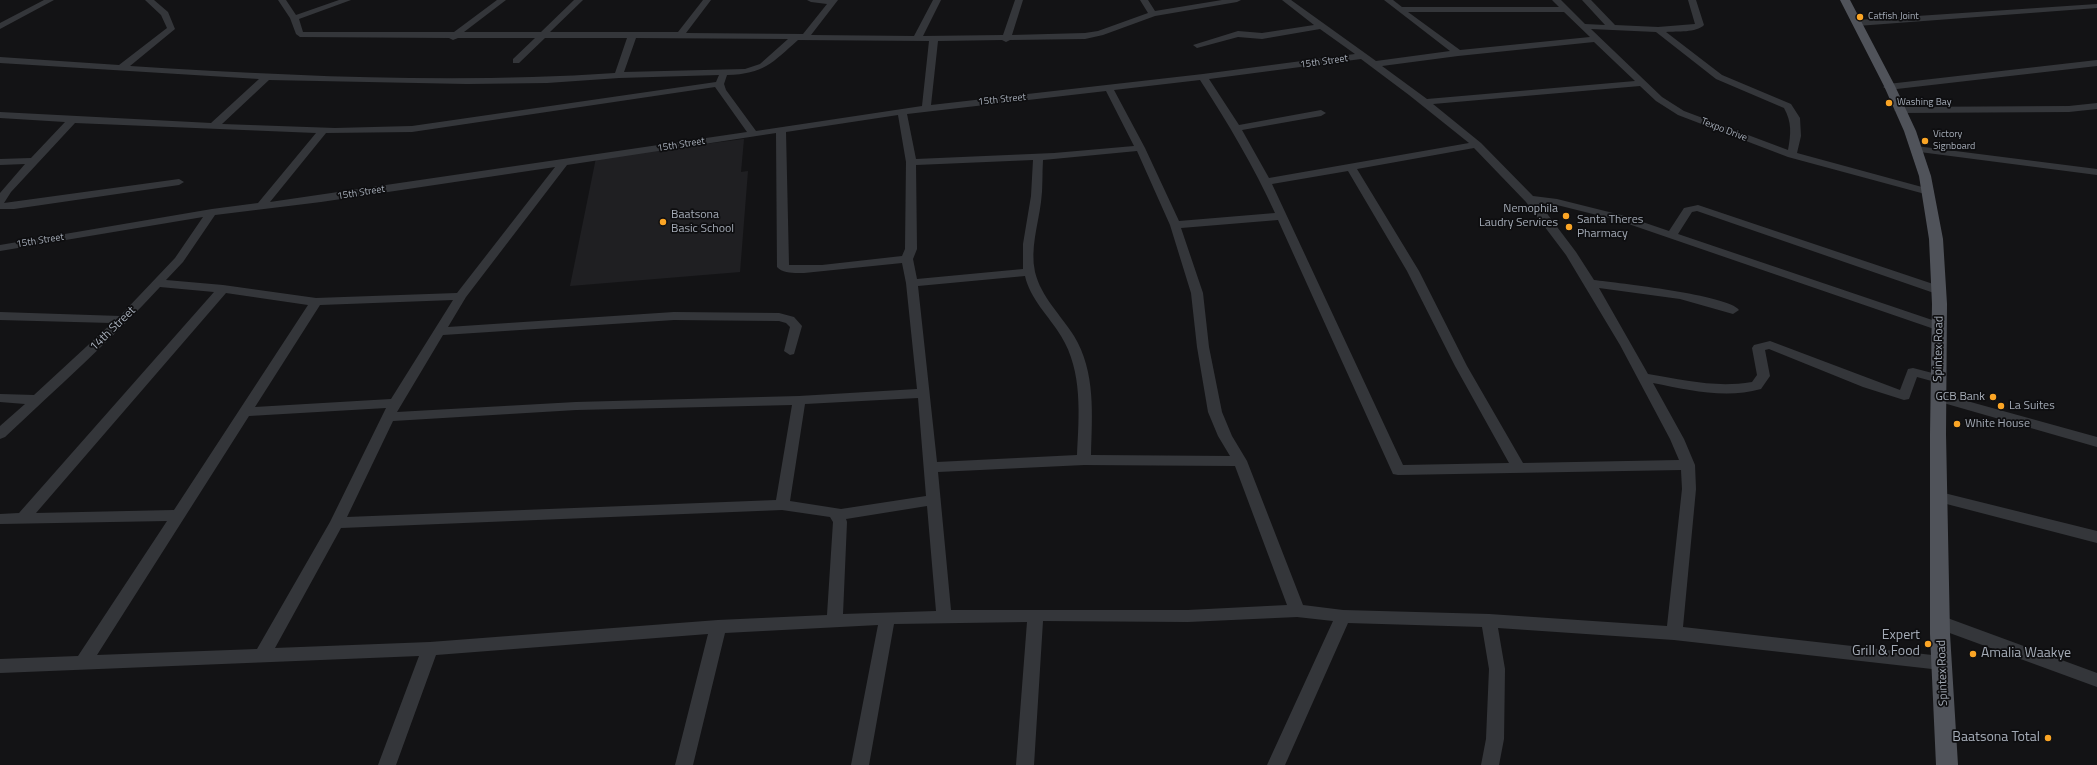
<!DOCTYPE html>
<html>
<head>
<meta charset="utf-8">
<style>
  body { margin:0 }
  canvas { display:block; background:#131315 }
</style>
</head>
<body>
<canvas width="2097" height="765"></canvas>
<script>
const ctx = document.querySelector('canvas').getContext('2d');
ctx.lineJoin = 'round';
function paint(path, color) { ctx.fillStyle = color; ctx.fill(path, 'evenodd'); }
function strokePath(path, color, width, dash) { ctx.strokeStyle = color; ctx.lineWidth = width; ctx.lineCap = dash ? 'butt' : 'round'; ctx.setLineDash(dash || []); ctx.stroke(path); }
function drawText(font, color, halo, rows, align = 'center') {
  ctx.font = font + ' "Titillium Web",sans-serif'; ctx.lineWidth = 3.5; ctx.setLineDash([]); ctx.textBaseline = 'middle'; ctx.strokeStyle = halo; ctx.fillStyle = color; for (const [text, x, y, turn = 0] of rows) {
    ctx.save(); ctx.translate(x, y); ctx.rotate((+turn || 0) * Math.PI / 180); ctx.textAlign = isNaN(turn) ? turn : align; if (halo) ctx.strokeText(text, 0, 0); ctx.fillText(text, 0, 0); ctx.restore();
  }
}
const built = new Path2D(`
  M744,139l-3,33 7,-1 -8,101 -170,14 26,-128z`);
const minor = new Path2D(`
  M44,0h10l-54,29v-6z
  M145,0h9l14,12 7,17 -45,37c161,10 324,18 485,7l12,-35h-82l-26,25h-6v-4l22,-21h-77l-5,2 -4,-2 -149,-1 -4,-3 -6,-16 -12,-18h8l10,15 43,-15h12l-52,19 4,13h151l43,-32h9l-42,32h77l33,-32h9l-33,32h128l25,-32h8l-25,33 117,1 24,-30 -16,-2 -4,-2h31l-27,35 103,1 19,-36h8l-18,36 80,-1 12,-35h8l-11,35 73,-2 13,-2 50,-18 -8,-13h8l7,11 67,-11h19l-4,2 -82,14 -52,19 -18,4 -75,1 -4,2 -4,-2 -64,1 -7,64 272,-31 152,-20 -35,-25 -58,10 -24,-2 -41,11 -4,-3 45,-14 24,2 52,-8 -32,-25h9l85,61 74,-10 -66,-51h9l9,7h157l-7,-7h9l24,24 20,1 -23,-25h9l24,25 43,2 37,-3 -7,-24h8l8,25c-8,8 -27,6 -38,7l56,43 69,29 9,14 1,18 -4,17 136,37 1,2 -1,2h-8l-137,-37 -110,-42 -22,-14 -16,-15 -207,18 48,39 52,53 24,3 68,17 44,15 15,-23 14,-3 244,82 2,3 -2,3h-8l-237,-82 -5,1 -14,22 266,90 2,3 -2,3 -4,1 -323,-111 -60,-15 -18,-2 37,49 18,28c23,3 135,15 145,30l-6,4 -53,-15 -81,-11 49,86c37,6 67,14 104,8l5,-7 -5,-27 2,-3 16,-4 130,49 8,-21 5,-1 31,8 1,3 -1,3 -5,1 -22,-6 -8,22 -5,1 -41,-13 -94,-38 -4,1 5,26 -9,13c-36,10 -72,1 -108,-6l31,56 11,26 1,24 -13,138 258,29 6,2 2,5 -2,5 -6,2 -267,-30 -176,-12 7,41 -1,70 -5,26h-18l5,-26 3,-70 -7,-42 -134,-4 -63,142h-18l66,-144 -36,-4 -109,5 -145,-1 -9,144h-18l11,-143 -133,2 -25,141h-18l27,-140 -153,8 -32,132h-18l33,-131 -272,21 -40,110h-18l41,-109 -419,17v-14l78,-3 89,-135 -167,3v-10l19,-1 195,-221 -54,-5c-49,53 -103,101 -155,150l-5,2v-13l25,-22 -25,-2v-8l34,1 78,-72 -112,-3v-8l120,4 55,-58 28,-41 -203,34v-6l212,-36 46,-6 58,-70 -241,-10 -64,69 -7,11 175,-24 5,3 -5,3 -165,24h-14v-16l25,-29 -25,1v-6l31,-1 34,-36 -65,-4v-6l211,11 48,-44 -259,-16v-6l119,8 48,-37 -6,-13zM1408,12h156l26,25 -130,13zM1591,29l65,3 60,47 68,29c8,14 7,26 4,42l-104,-39 -22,-14zM636,38l152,1 -28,25 -15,5 -121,3zM798,40l131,1 -7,65 -166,25 -30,-41 -2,-6 3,-9c37,-1 45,-12 71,-35zM1594,42l41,39 -208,18 -45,-33 76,-10zM1361,59l48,36 60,48 -200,35 -27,-48 79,-14 5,-3 -5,-3 -82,15 -30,-46zM719,75l-3,7 -304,44 -77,2 -113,-4 47,-44 198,4 80,-1 72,-5zM1200,80c28,43 54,87 75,133l-96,8 -34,-73 -31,-58zM715,87l32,45 -477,70 56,-69 86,-1zM1106,91l28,55 -80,7 -138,6 -9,-45zM898,115l8,47 -1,87 -3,7 -80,9h-33l-3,-133zM776,133l1,134c6,7 19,6 27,6l98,-10 4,20 11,106 -118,7 -223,6 -179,10 46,-77 231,-15 105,1 7,2 4,4 -6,24 6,4 4,-1 8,-28 -8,-9 -15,-4 -105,-1 -226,15 18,-30 101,-132zM1474,148l52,54 40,53 54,90 50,94 9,21 -156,3 -56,-97 -48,-95 -62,-102zM1137,151l33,74 21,68 6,54 11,65 10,24 12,20 -139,-1c1,-40 5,-83 -17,-119 -13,-21 -33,-39 -39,-64 -5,-23 3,-47 6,-70 2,-14 1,-28 2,-42zM1033,160l-2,36 -8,48v25l-106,10 -4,-20 4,-10 -1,-84zM555,167l-98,126 -141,5 -93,-13 -57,-5 17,-18 32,-47 106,-13zM1348,171l59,100 48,95 54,97 -106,2 -131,-281zM1278,220l115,254 5,1 283,-5 1,19 -15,137 -178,-12 -146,-4 -40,-5 -56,-144 -15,-25 -10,-24 -13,-65 -6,-54 -22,-65zM1025,276c5,23 24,40 36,60 22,35 18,80 16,119l-140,7 -19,-176zM226,293l82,12 -134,205 -138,3zM453,300l-62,99 -136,8 65,-102zM918,398l8,98 -85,13 -51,-8 15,-97zM792,405l-16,95 -429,17 46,-96 183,-11zM386,408l-56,114 -73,127 -160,6 152,-239zM1084,465l151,1 52,139 -99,5h-237l-13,-138zM927,506l9,105 -93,3 4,-92 -1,-3zM782,510l48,7 3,5 -6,93 -109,5 -288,22 -155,6 66,-120z
  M2097,4v4l-240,18 -4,-3 4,-3z
  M2097,60v6l-209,24 -5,-3 5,-3z
  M2097,103v6l-28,3 -170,1 -5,-3 5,-3 170,-1z
  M1916,146l181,23v6l-185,-24v-4z
  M1938,393l159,44v10l-164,-47 -2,-3 2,-3z
  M1940,492l157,39v12l-162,-42 -2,-4 2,-4z
  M1942,616l155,57v14l-161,-59 -2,-5 2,-5z`);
const major = new Path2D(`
  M1840,0h10l45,86 21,45 15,45 12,63 4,65 -1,130 4,200 8,131h-22l-6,-131v-200l2,-130 -3,-65 -10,-63 -15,-45 -20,-45z`);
const markers = [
  [1860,17,4,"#fba525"],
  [1889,103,4,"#fba525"],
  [1925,141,4,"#fba525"],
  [1566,216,4,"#fba525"],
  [663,222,4,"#fba525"],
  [1569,227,4,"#fba525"],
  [1993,397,4,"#fba525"],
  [2001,406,4,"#fba525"],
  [1957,424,4,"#fba525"],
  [1928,644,4,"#fba525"],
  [1973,654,4,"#fba525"],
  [2048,738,4,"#fba525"]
];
const farPoinames = [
  ["Catfish Joint",1868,17],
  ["Washing Bay",1897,103],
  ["Victory",1933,135],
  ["Signboard",1933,147]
];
const farStreetnames = [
  ["15th Street",1324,62,-8],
  ["15th Street",1002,100,-6],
  ["Texpo Drive",1724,130,21],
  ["15th Street",681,145,-9],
  ["15th Street",361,193,-9],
  ["15th Street",40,241,-9]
];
const poiNames = [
  ["Nemophila",1558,209,"right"],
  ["Laudry Services",1558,223,"right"],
  ["Baatsona",671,215],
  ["Basic School",671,229],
  ["Santa Theres",1577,220],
  ["Pharmacy",1577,234],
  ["GCB Bank",1985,397,"right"],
  ["La Suites",2009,406],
  ["White House",1965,424]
];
const streetNames = [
  ["14th Street",113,329,-44],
  ["Spintex Road",1939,349,-89],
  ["Spintex Road",1943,673,-92]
];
const nearPoinames = [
  ["Expert",1920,636],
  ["Grill & Food",1920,652],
  ["Amalia Waakye",1981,654,"left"],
  ["Baatsona Total",2040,738]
];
paint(built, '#1f1f22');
paint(minor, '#34363a');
paint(major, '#50535a');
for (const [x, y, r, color] of markers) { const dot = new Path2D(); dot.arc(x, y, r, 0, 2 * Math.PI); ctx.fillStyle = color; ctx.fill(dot); strokePath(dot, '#0e0e10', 1.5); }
drawText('10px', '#a4abb6', '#0e0e10', farPoinames, 'left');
drawText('10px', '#a4abb6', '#0e0e10', farStreetnames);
drawText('12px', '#a4abb6', '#0e0e10', poiNames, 'left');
drawText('12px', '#a4abb6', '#0e0e10', streetNames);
drawText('14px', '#a4abb6', '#0e0e10', nearPoinames, 'right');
</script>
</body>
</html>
